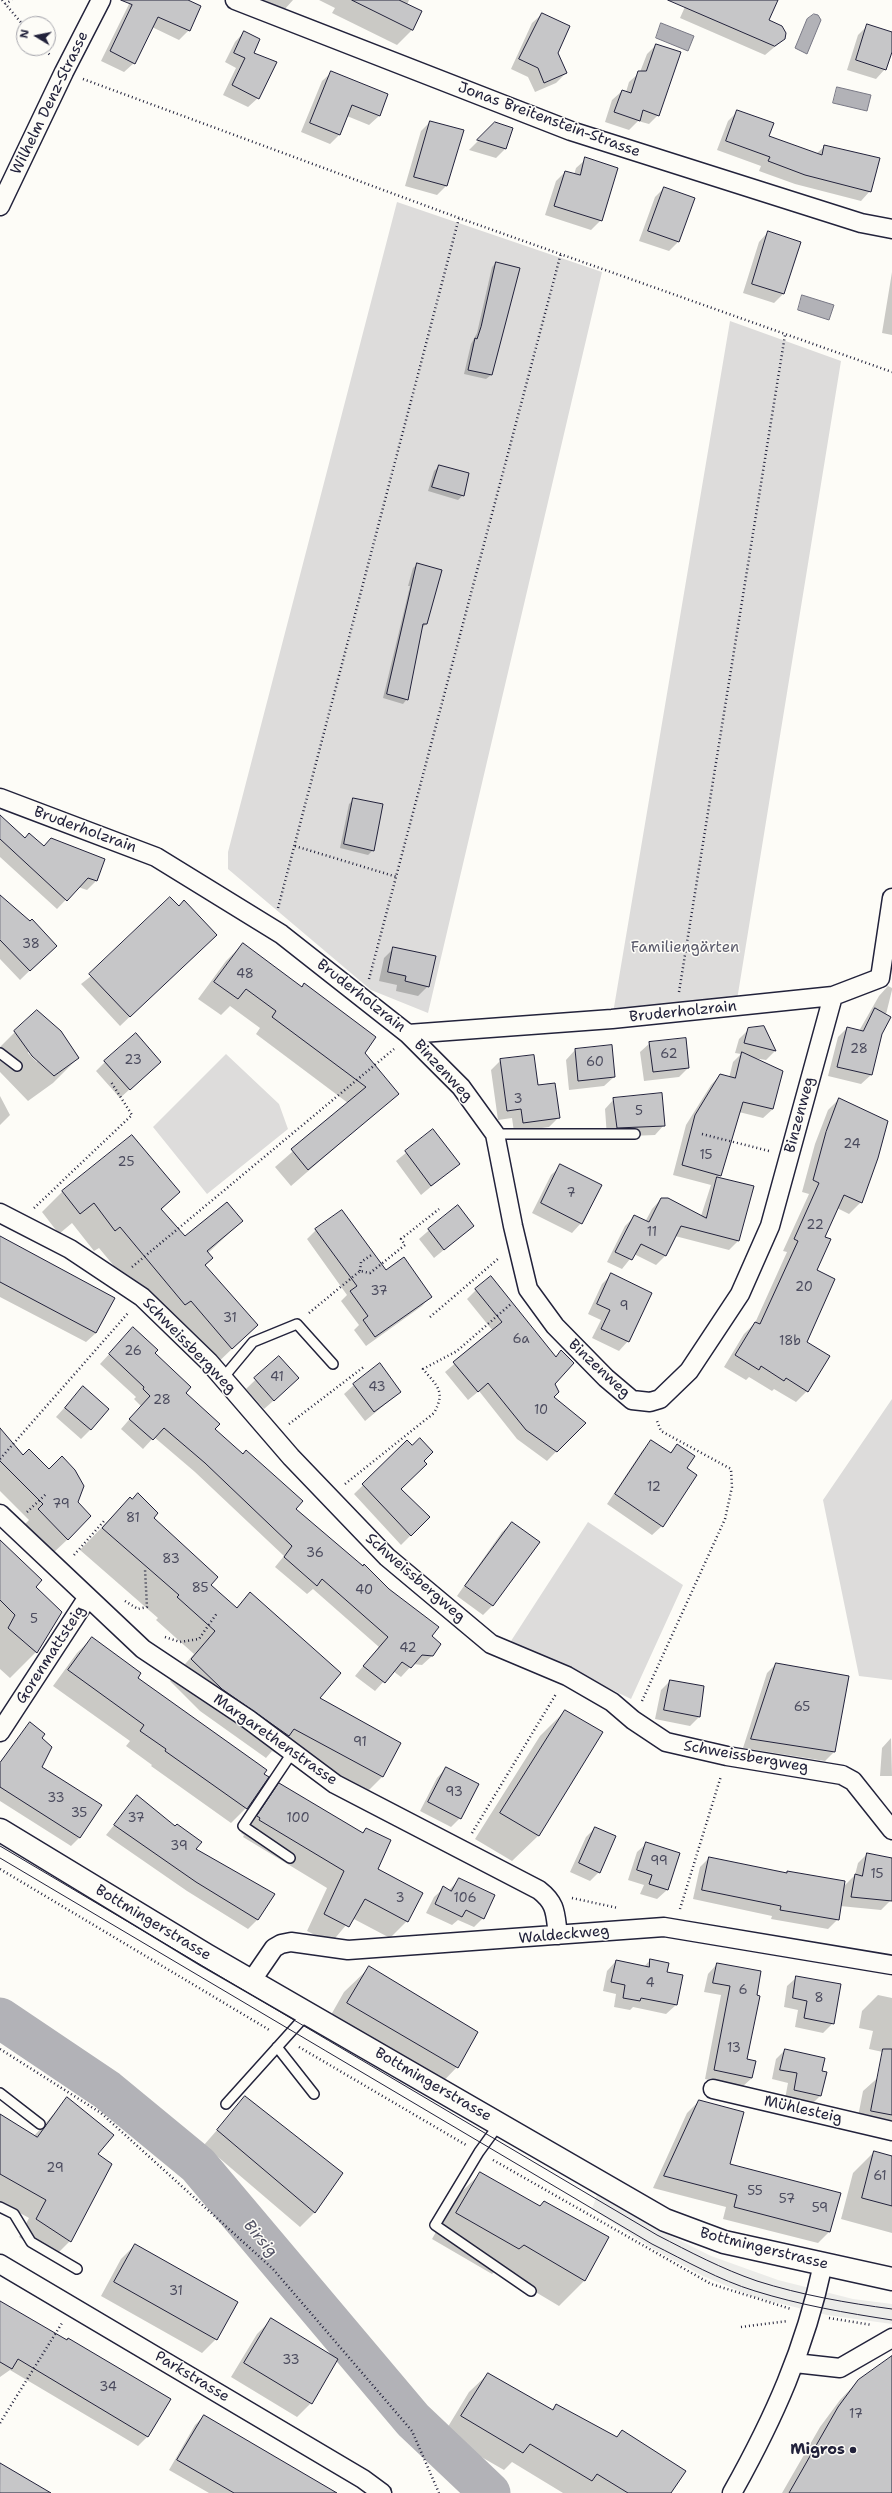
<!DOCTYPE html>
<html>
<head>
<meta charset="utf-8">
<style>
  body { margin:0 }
  #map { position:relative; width:892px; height:2493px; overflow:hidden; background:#fdfcf7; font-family:"Shantell Sans",sans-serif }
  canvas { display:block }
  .north { position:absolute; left:16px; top:16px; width:40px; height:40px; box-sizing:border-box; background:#fdfcf7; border:1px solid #a5a5ac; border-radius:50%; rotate:280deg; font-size:11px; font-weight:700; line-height:16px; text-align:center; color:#22223b }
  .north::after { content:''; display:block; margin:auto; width:14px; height:18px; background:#22223b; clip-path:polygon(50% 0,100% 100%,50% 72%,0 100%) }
</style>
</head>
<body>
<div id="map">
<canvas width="892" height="2493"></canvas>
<div class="north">N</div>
</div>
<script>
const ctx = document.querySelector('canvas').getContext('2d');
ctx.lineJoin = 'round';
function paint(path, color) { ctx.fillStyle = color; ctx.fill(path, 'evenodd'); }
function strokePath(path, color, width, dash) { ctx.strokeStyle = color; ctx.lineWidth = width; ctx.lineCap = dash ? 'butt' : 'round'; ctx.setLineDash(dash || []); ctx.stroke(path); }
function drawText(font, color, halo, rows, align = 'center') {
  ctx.font = font + ' "Shantell Sans",sans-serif'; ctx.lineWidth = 3; ctx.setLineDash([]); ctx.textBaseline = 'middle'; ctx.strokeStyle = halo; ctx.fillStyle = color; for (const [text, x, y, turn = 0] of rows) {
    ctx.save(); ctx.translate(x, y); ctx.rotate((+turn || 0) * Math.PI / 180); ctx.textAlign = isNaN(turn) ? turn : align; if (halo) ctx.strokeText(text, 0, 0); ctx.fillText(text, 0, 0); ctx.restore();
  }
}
const built = new Path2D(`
  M597,2195l62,35 52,26 67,24 75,19 39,5v20l-65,-9 -73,-18 -51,-21 -53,-29 -58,-38z`);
const green = new Path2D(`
  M397,202l205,70 -174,741 -57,-23 -143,-121v-17z
  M730,321l111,40 -105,645 -124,13z
  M226,1054l53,50 9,25 -81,65 -54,-67z
  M892,1399v281l-33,-4 -36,-176z
  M588,1522l95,63 -52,114 -120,-58z`);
const water = new Path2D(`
  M814,14l4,1 3,5 -14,34 -12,-6 12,-29z
  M661,23l33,13 -6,15 -32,-13z
  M837,87l34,8 -4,16 -34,-8z
  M802,295l32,10 -5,15 -31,-10z`);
const shadow = new Path2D(`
  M131,0h55l3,30 -10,10 -27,-13 -18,36 -10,9 -23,-11z
  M264,0h29l-9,10z
  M319,0h90l-2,5 6,24 -16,16 -65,-32 3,-5z
  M688,0h89l-9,21 16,18 -19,16 -85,-37z
  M542,14l24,59 -10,10 -21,9 -7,-15 -17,-8 21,-46z
  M867,26l25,7v15l-7,21 -9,10 -29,-9 11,-35z
  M244,32l8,21 6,45 -10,9 -25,-12 13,-27 -11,-6 10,-20z
  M656,45l2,70 -9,9 -11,-3 -9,9 -24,-8 7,-22 10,-9 4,1 3,-10 11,-10 7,-18z
  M332,72l55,23 -8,21 -10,9 -22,-9 -8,19 -9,9 -29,-12 21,-51z
  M738,111l30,25 48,18 9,-8 45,45 -9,10 -66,-17 -36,-13 2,-5 -44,-16 11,-29z
  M430,122l16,64 -9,9 -32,-9 16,-55z
  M496,123l9,26 -9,9 -27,-8z
  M586,159l15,61 -10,10 -46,-15 11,-34 9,-9 9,3 2,-7z
  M664,188l30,10 -16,44 -9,9 -30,-10 16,-44z
  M768,232l15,62 -9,9 -31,-10 16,-51z
  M496,263l22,6 -27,106 -5,4 -22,-5 7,-30 6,-11 15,-66z
  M892,272v63l-10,-2z
  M439,466l24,29 -5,5 -30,-9 6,-20z
  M418,564l8,60 -4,4 -15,71 -4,5 -20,-6 27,-112h-2l5,-18z
  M354,799l19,51 -5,5 -28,-7 9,-44z
  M0,832l44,15 60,12 -8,22 -9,9 -9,-3 -21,22 -57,-52z
  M0,896l56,49 -36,35 -20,-21z
  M179,907l27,37 -86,82 -39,-42z
  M243,944l58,44 3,-3 93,109 -106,92 -16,-19 73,-64 -92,-69 4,-6 -30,-22 -9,9 -23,-16 28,-38z
  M394,948l34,38 -10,10 -22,-5 1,-6 -18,-4 5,-23z
  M888,986l4,2v2l-21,85 -10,9 -33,-8 10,-39 9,-9 12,3 20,-35z
  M764,1027l11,24 -9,9 -13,-2 20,51 -10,9 -24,-6 -21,66 20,63 -9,9 -54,-14 -10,20 -9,9 -22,-11 -12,15 -15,-7 18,-36 10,-10 10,6 7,-13 9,-10 40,17 10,-31 -38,-10 13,-50 25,-40 9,-10 9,3 4,-16 8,-8 -6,-1 4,-14 10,-10z
  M15,1032l63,26 -25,25 -25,18 -28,-29v-25zM29,1051l8,8v3l-9,-9z
  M650,1043l38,25 -9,9 -35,4 -4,-29z
  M575,1050l39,27 -10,9 -35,4 -3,-30z
  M501,1060l36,27 22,30 -10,10 -35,5 -2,-14 -14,2 -7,-50z
  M105,1062l45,9 -30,27 -24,-27z
  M0,1096l10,19 -10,10z
  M614,1099l50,26 -9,10 -48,2 -2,-28z
  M839,1099l38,59 -16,44 -12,12 -12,-6 -13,29 -8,34 -10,71 1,49 -11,11 -22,-13 -2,2 -23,-14 -3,3 -22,-13 20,-33 11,-11 32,-71 -4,-1 26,-57 -7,-2 13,-48 13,-34z
  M433,1131l25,33 -37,31 -25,-34z
  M561,1166l20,57 -9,10 -40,-20 19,-38z
  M63,1191l115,1 -17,18 24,28 57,-17 -34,32 4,5 -7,8 52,59 -46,44 -47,-43 -65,-78 -5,3 -22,-28 -13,11 -17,-22z
  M457,1206l16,20 -39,32 -15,-19z
  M316,1230l70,42 45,24 -9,10 -56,40 -12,-16 5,-5 -18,-24 6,-6 -40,-56z
  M0,1239l114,59 -18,35 -10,9 -86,-45z
  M611,1275l17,66 -9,10 -27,-13 9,-18 -13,-6 14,-30z
  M476,1290l79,68 6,-6 -9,45 32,26 -37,38 -30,-22 -38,-48 -11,9 -23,-28 48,-41 -26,-32z
  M124,1338l30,15 60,76 80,80 136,127 2,20 -10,9 -9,-1 -12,13 -8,-6 -18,20 -20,-15 24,-29 -66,-58 -6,5 -32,-27 9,-11 -89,-84 -41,-35 -11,12 -22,-20 20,-23 -7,-7 2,-2 -36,-33z
  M279,1357l9,31 -24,21 -18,-20z
  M354,1385l46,7 -35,29 -21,-27z
  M83,1387l8,42 -10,10 -25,-22z
  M0,1429l23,27 54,46 -9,37 -16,15 -28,-29 5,-5 -29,-29z
  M407,1442l16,19 -23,28 29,28 -28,28 -47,-51z
  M651,1442l18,12 8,-9 -15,81 -10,9 -45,-31 35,-53z
  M130,1498l23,20 56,67 27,23 14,-14 68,105 82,45 -18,33 -22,22 -88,-48 -6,7 -66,-47 -30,-30 24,-27 -38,-34 2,-2 -78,-68z
  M512,1523l26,19 -46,64 -9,9 -26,-19 45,-64z
  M0,1543l35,44 26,26 -25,39 -26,26 -10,-9z
  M92,1638l45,40 109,130 -15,15 -80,-57 1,-1 -26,-19 4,-5 -77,-55 24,-33z
  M776,1664l72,13 -14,75 -9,9 -82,-13 24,-75z
  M670,1681l33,14 -4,22 -9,9 -35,-7 6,-29z
  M565,1711l37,21 -64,104 -26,25 -37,-22 65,-103z
  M30,1723l10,15 1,29 38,71 -8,8 -71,-45v-39z
  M891,1738l1,38h-12l2,-28z
  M446,1768l14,50 -9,9 -31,-16 17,-33z
  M279,1784l83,49 4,-4 10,40 31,52 -17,17 -38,-20 -21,25 -24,-12 20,-43 -84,-51 1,-2 -3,-2 21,-32z
  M137,1797l58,52 78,46 -16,25 -9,9 -61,-38 -81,-56z
  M595,1828l4,44 -9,9 -20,-9 16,-35z
  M647,1843l32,11 -12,36 -10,9 -17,-5 4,-9 -16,-5 9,-28z
  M867,1854l25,16 -1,30 -10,10 -41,-4 -2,13 -10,10 -57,-10 1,-3 -79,-17 7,-32 9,-9 76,16 2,-2 56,15 12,-12 3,-12z
  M460,1879l23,39 -9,9 -16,-7 -6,5 -26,-12 8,-16 10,-9 5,2z
  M650,1960l16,13 16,3 -6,29 -10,9 -33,-7 -3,3 -16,-3 2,-13 -13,-3 4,-20 9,-10 28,6z
  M717,1964l43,8 -14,88 9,2 -3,16 -10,9 -37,-8 16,-84 -17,-3 4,-18z
  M370,1967l87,100 -25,26 -109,-64 21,-37z
  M797,1977l36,46 -10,10 -28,-6 3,-17 -14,-3 3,-21z
  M878,1995l14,3v56l-23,-5 4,-18 -14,-3 3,-17z
  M785,2050l36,22v23l-10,10 -26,-6 3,-16 -16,-4 4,-20z
  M892,2065v67l-36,-5 7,-36z
  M245,2098l97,75 -28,40 -14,14 -96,-82z
  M67,2099l30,55 -27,87 -18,18 -33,-22 10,-19 -29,-16v-87l34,21z
  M699,2101l30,64 100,67 -11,11 -95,-24 3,-12 -73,-19 34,-75z
  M874,2152l18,5v76l-51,-14 12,-46z
  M481,2173l104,107 -26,26 -62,-37 -5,5 -60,-35 23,-41z
  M135,2245l81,94 -14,14 -101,-57 20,-37z
  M0,2302l169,97 -22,38 -9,9 -128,-76 -10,7z
  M271,2320l66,39 -26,44 -14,14 -66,-40 26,-43z
  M892,2357v136h-110l38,-66 20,-27 18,-19z
  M488,2374l63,36 6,-5 59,33 6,-6 48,61h-107l-51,-31 -8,8 -61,-35 26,-43z
  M204,2416l131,77h-126l-40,-23 26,-45z`);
const river = new Path2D(`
  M0,2018l107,72 91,75 215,255 77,73`);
const building = new Path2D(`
  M121,0h67l13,6 -11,25 -32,-14 -23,47 -25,-13 22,-46z
  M352,0h47l23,11 -9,19z
  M668,0h110l-9,20 13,6 4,7 -1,6 -10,7z
  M542,13l28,13 -12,27 9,20 -23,10 -6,-15 -19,-9z
  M867,24l25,8v20l-6,18 -30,-10z
  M244,31l16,8 -6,14 23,9 -18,37 -27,-14 13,-27 -11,-5z
  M656,44l25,8 -22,64 -16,-6 -3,11 -26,-9 8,-22 9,3 7,-22h8z
  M331,71l57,23 -8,22 -28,-11 -12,30 -30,-12z
  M737,110l37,13 -5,13 53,19 2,-10 56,13 -9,34 -66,-17 -37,-14 2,-4 -44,-16z
  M430,121l34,9 -17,56 -33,-9z
  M495,122l18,6 -7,21 -29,-9z
  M585,157l33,11 -16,53 -48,-15 11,-35 15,4z
  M664,187l31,11 -16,44 -31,-11z
  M768,231l33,11 -17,52 -32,-10z
  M496,262l24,6 -28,107 -24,-5 7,-32 2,1 4,-12z
  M439,465l30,8 -5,23 -32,-9z
  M417,563l25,7 -15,54h-4l-15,76 -21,-6z
  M353,798l30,6 -9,47 -30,-7z
  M0,815l25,23 4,-5 15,13 7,-8 54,21 -8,22 -9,-3 -21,23 -67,-62z
  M0,895l30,26 2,-2 25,27 -27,25 -30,-31z
  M170,897l9,9 5,-6 33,35 -87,82 -41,-43z
  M243,943l59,44 2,-4 72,54 -11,16 34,41 -91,76 -17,-21 75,-62 -94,-70 4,-6 -30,-22 -8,10 -24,-17z
  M393,947l43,9 -7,31 -24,-6 1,-5 -18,-4z
  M875,1008l16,9 -9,17 -10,41 -35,-8 10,-40 16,4z
  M37,1010l24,21 18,27 -25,18 -22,-20 -18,-25z
  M764,1026l12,25 -32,-8 4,-15z
  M136,1033l25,29 -31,28 -26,-29z
  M686,1038l3,30 -36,4 -4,-30z
  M612,1045l3,32 -37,4 -3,-32z
  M742,1052l41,19 -10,38 -30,-7 -22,74 -39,-11 13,-50 25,-41 15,4z
  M534,1055l4,30 17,-2 5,35 -37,5 -2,-14 -14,2 -7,-52z
  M662,1093l3,33 -48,2 -4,-30z
  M839,1098l49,23 -10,37 -16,45 -18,-8 -19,42 6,2 -14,31 18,9 -28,63 23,14 -22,36 -22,-14 -2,3 -23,-15 -2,4 -24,-15 20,-33 5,2 38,-83 -4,-2 25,-56 -6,-3 13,-48z
  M433,1129l27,35 -29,22 -26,-35z
  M132,1135l48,57 -19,17 24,27 42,-34 16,19 -36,30 6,7 -8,7 53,60 -26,24 -41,-48 -6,4 -65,-78 -5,4 -21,-28 -14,11 -18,-23z
  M560,1164l42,21 -20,39 -41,-21z
  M717,1177l37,9 -15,55 -58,-15 -15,30 -25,-12 -9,16 -17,-8 19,-37 15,7 12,-24h7l38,20z
  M458,1205l16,21 -30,24 -16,-21z
  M342,1210l44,60 18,-13 28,40 -57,40 -12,-17 5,-4 -18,-25 7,-5 -42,-57z
  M0,1236l115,62 -19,35 -96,-51z
  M611,1273l41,20 -23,49 -28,-13 9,-19 -13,-6z
  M491,1276l65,81 5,-7 13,13 -19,21 4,8 -5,5 32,26 -29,29 -31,-22 -38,-47 -10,9 -25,-30 49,-40 -27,-33z
  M133,1327l25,23 -3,3 36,34 -5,6 34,31 -5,5 28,25 3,-4 57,51 -7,8 67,57 1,-2 25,25 50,38 -7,9 9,8 -8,12 -11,-1 -11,13 -9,-6 -17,21 -22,-17 25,-29 -66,-58 -5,7 -33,-29 8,-11 -87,-83 -41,-35 -11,12 -24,-21 21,-23 -7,-7 1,-2 -35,-33z
  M279,1356l20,22 -25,23 -20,-23z
  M380,1363l21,29 -27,20 -21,-28z
  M83,1386l26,23 -18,21 -26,-22z
  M0,1428l23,27 6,-6 20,20 13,-13 13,14 9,16 -6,16 13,14 -23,24 -30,-31 5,-5 -43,-43z
  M420,1438l13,14 -9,9 3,3 -26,25 29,28 -19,19 -49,-52 45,-44 5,5z
  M651,1440l20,13 6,-9 18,12 -8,12 10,7 -34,52 -48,-33z
  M138,1493l20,20 -4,5 64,59 -7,8 26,23 13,-16 91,81 -21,25 81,45 -18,34 -89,-48 -5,7 -67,-47 -31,-30 24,-28 -38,-34 2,-2 -77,-67 28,-31 2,2z
  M512,1522l28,20 -47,64 -28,-20z
  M0,1540l42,40 -6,7 26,25 -25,41 -29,-25 7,-13 -15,-15z
  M92,1637l49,36 -3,5 129,92 -3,4 5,3 -22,32 -82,-58 1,-2 -26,-18 4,-6 -76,-55z
  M776,1663l73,13 -14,76 -84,-13z
  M670,1680l34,6 -4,31 -36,-7z
  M565,1710l38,22 -64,104 -39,-23z
  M30,1722l15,12 -3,4 10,9 -10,20 60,38 -22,33 -80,-51v-24z
  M446,1767l33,17 -18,35 -33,-17z
  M279,1783l84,50 3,-5 25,12 -13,29 45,24 -15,29 -43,-23 -16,28 -25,-13 20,-43 -85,-51 1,-2 -3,-2z
  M137,1795l38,31 2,-2 25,18 -6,7 79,45 -17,26 -62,-38 -82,-57z
  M595,1827l21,9 -16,37 -21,-10z
  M646,1842l34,11 -12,37 -19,-6 3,-9 -15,-5z
  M867,1853l25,5v43l-41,-4 4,-23 7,2z
  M709,1857l78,16v-2l58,10 -6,39 -59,-10 1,-4 -79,-16z
  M459,1878l36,17 -11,24 -18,-9 -4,7 -27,-13 8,-18 8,5z
  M650,1959l19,4 -2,9 16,3 -6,30 -36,-7 -1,3 -17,-3 2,-13 -14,-3 5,-22 33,7z
  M717,1963l44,8 -4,24 3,1 -13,63 9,2 -4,17 -38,-8 16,-84 -17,-3z
  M369,1966l109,66 -20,36 -111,-65z
  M796,1976l45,8 -7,40 -30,-6 3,-17 -14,-3z
  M785,2049l40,9 -3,13 5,1 -6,24 -27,-6 3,-17 -17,-3z
  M883,2049h9v66l-21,-4z
  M245,2096l98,77 -28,40 -98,-83z
  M67,2097l47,38 -16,19 14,10 -41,78 -35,-23 10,-19 -46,-26v-60l37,23z
  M699,2100l45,12 -14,52 111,29 -11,39 -96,-25 3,-12 -73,-19z
  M874,2151l18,5v50l-30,-8z
  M480,2172l60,34 4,-5 65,36 -24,44 -61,-36 -5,4 -63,-36z
  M135,2244l103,58 -21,38 -103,-58z
  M0,2301l67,39 1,-2 103,61 -23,38 -130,-78 -6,10 -12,-7z
  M271,2318l67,41 -26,45 -68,-41z
  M892,2356v137h-103l49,-86 20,-27z
  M488,2373l65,37 3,-6 61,33 5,-7 64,41 -15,22h-43l-31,-19 -5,7 -62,-37 -7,9 -62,-37z
  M204,2415l133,78h-103l-57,-33z
  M0,2463l51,30h-51z`);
const path = new Path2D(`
  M2,0l22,26
  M5,4l7,-4
  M43,48l7,7
  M83,79l376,139 433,154
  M295,846l102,31
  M278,908l181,-690
  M369,979l192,-726
  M679,992l106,-657
  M702,1134l67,17
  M34,1208l98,-93 -21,-33
  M132,1267l262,-218
  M360,1271l1,-9 12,-8
  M309,1313l51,-42 10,2 35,-28 -4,-6 38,-30
  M430,1317l69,-59
  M289,1424l76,-58
  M0,1459l129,-147
  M345,1484l89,-71c12,-22 3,-27 -11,-44l34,-18 55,-48
  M27,1512l20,-19
  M74,1555l30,-34
  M125,1601l13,8 9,-2 -2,-38
  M165,1637l15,5 19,-3 18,-26
  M642,1701l83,-182 7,-32 -1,-18 -70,-38 -4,-10
  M472,1833l84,-139
  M0,1869l271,162
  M572,1898l46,10
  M680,1909l41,-133
  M299,2047l167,98
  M0,2049l101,64 172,156 139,162 27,62
  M493,2160l218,124 80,25
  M829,2318l43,7
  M741,2327l47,-6
  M0,2423l62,-100`);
const service = new Path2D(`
  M0,1053l17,13
  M495,1134h140
  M223,1378l30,-36 44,-18 36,40
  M290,1858l-47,-32 49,-73
  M277,2047l37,47
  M0,2093l40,31
  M226,2104l82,-91
  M500,2123l-21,29 -44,73 96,66
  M0,2207l14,7 17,28 46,27`);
const minor = new Path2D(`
  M235,0l336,131 290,92 31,6
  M0,206l64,-134 37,-72
  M0,798l156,59 125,77 127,100 204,-15 221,-23 47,-18
  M880,978l12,-80
  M408,1034l53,53 34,47 18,92 15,63 27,37 51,52 26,22 18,2 10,-3 29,-28 51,-77 30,-68 63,-230
  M0,1213l70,36 72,48 67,65 82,95 96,100 104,87 76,32 45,26 21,18 33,22 61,14 115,19 11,6 39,49
  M0,1514l143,135 105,70 87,65 204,106c18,14 16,24 19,45
  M0,1732l88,-135
  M252,1980l22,-32 7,-4 10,-2 57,8 316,-23 228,38
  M713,2089l179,42
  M0,2264l363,215 19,14
  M795,2363l45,5 52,-30
  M732,2493c42,-75 73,-144 91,-229`);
const secondary = new Path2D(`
  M0,1830l206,125 459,265 59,22 168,37`);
const tram = new Path2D(`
  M0,1846l657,389c33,17 65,34 100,46 44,14 90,22 135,28
  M0,1858l652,386c34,17 67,36 103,47 45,14 91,22 137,29`);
const markers = [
  [853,2450,4,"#22223b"]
];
const numberNames = [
  ["38",31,945],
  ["48",245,975],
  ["28",859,1050],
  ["62",669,1055],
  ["23",133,1061],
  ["60",595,1063],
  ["3",518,1100],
  ["5",639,1112],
  ["24",852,1145],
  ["15",706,1156],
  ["25",126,1163],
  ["7",571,1194],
  ["22",815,1226],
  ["11",652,1233],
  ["20",804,1288],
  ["37",379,1292],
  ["9",624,1307],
  ["31",230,1319],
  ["6a",521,1340],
  ["18b",790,1342],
  ["26",133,1352],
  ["41",277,1378],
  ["43",377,1388],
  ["28",162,1401],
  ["10",541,1411],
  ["12",654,1488],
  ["79",61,1505],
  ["81",133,1519],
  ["36",315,1554],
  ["83",171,1560],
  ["85",200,1589],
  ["40",364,1591],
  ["5",34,1620],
  ["42",408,1649],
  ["65",802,1708],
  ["91",360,1743],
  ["93",454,1793],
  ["33",56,1799],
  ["35",79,1814],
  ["37",136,1819],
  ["100",298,1819],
  ["39",179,1847],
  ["99",659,1862],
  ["15",877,1875],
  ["3",400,1899],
  ["106",465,1899],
  ["4",650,1984],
  ["6",743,1991],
  ["8",819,1999],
  ["13",734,2049],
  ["29",55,2169],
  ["61",880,2177],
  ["55",755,2192],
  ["57",787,2200],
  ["59",820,2209],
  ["31",176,2292],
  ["33",291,2361],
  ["34",108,2388],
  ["17",856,2415]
];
const streetNames = [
  ["Wilhelm Denz-Strasse",50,103,-64],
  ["Jonas Breitenstein-Strasse",549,120,20],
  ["Bruderholzrain",85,830,20],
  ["Bruderholzrain",361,996,38],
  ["Bruderholzrain",683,1012,-6],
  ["Binzenweg",443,1071,47],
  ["Binzenweg",800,1115,-75],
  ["Schweissbergweg",189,1346,46],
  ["Binzenweg",599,1369,43],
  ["Schweissbergweg",415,1578,41],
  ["Gorenmattsteig",51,1655,-57],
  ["Margarethenstrasse",275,1740,35],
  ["Schweissbergweg",746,1757,10],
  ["Bottmingerstrasse",153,1923,31],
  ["Waldeckweg",564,1935,-5],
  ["Bottmingerstrasse",433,2085,30],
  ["Mühlesteig",803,2110,13],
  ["Bottmingerstrasse",764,2249,14],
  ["Parkstrasse",192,2377,31]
];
const parkNames = [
  ["Familiengärten",685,948]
];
const poiNames = [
  ["Migros",845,2450]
];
const waterNames = [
  ["Birsig",260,2239,50]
];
paint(built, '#ecece9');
paint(green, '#dddcdb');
paint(water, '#b2b2b7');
strokePath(water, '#787885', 1);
paint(shadow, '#0003');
strokePath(river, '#b2b2b7', 41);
paint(building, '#c6c6c8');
strokePath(building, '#22223b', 1);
strokePath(service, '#22223b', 12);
strokePath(minor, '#22223b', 21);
strokePath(secondary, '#22223b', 25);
strokePath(path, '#22223b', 2.5, [1, 3]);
strokePath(service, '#fdfcf7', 9);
strokePath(minor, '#fdfcf7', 18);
strokePath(secondary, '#fdfcf7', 22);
strokePath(tram, '#22223b', 1);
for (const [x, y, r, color] of markers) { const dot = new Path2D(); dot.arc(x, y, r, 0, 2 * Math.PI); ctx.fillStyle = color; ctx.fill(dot); strokePath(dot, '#fdfcf7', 1.5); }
drawText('13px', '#4b4b5e', null, numberNames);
drawText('15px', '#22223b', '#fdfcf7', streetNames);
drawText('15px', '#5a5a6b', '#fdfcf7', parkNames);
drawText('bold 15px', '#22223b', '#fdfcf7', poiNames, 'right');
drawText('italic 16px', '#545466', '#fdfcf7', waterNames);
</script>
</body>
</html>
